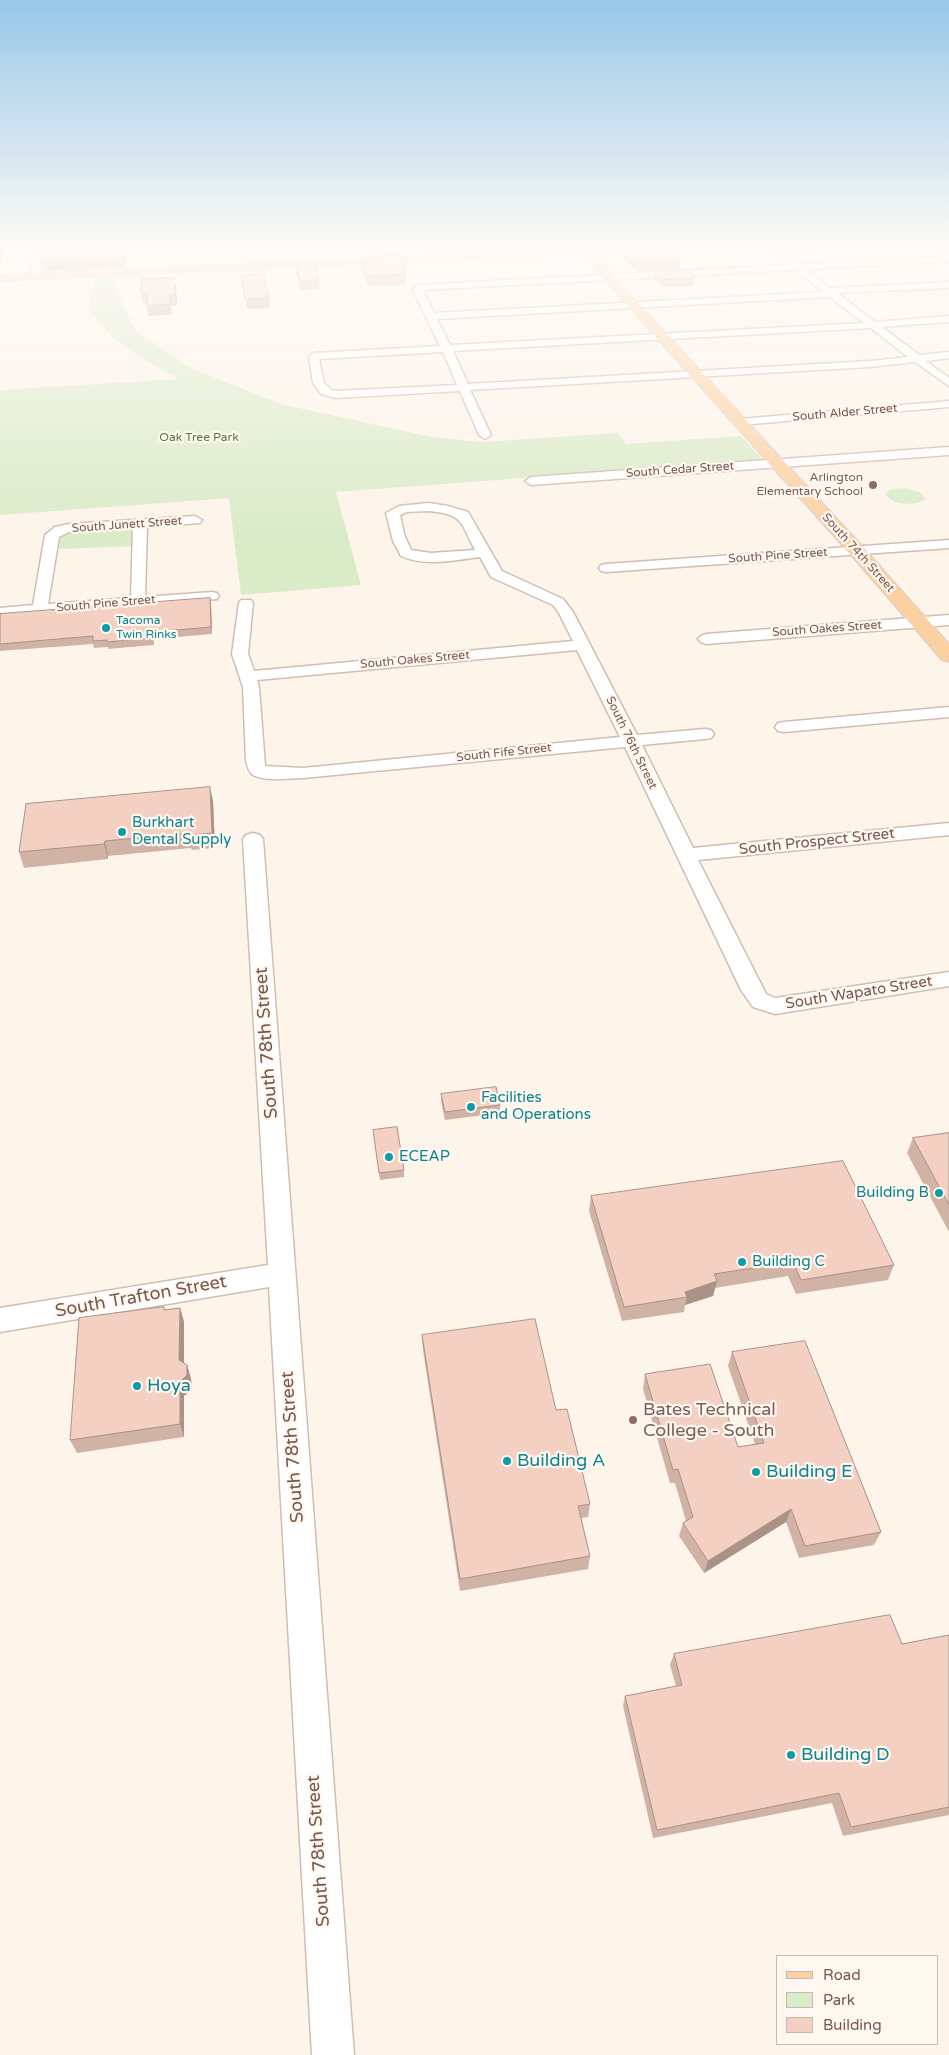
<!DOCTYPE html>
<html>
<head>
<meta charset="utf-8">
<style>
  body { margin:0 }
  #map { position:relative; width:949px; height:2055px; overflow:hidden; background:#fdf4ea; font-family:"Varela Round",sans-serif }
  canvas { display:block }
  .legend { position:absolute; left:776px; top:1955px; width:162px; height:90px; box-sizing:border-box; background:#fff8f1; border:1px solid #c9b8af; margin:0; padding:6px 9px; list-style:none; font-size:15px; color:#79584c }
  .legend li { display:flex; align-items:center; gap:10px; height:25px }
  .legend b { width:25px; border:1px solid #c9b8af }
</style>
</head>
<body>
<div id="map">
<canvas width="949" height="2055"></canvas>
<ul class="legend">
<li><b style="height:6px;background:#fbd1a3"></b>Road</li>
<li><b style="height:14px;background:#daebc8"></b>Park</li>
<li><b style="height:14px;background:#f3d0c1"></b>Building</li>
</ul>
</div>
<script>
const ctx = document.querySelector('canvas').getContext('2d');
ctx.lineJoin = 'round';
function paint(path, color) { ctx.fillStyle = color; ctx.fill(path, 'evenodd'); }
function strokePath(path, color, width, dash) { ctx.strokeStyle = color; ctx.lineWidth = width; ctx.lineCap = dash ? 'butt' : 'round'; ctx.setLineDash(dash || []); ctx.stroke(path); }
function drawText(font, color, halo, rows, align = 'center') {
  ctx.font = font + ' "Varela Round",sans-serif'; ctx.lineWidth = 4.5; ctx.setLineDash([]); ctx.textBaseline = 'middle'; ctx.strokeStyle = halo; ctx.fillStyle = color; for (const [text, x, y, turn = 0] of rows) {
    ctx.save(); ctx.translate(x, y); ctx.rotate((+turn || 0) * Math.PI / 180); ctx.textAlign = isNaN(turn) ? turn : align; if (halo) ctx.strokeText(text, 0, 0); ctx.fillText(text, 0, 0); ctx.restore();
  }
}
const green = new Path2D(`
  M95,277h15l25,53 56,38 90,36 150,33 51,5 136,-9 8,11 115,-8 22,24 -427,32 25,93 -120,10 -12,-97 -229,17v-125l179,-11 -25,-13 -41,-28 -24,-27z
  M905,488l17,5 3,6c-11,8 -33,6 -40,-5l6,-5z
  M130,527l5,1 1,18 -77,3 2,-13 6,-4z`);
const minor = new Path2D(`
  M31,249h10l2,2 -4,19 5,6 -1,2h-6l-7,-7 4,-19z
  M769,249h9l21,15 150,-8v6l-144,7 25,19 119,-6v6l-112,5 38,29 74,-6v6l-67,5 37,28 30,-3v6l-23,3 23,17v8l-34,-24 -45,5 -400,23 21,45 -6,4 -6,-4 -19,-44 -124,7 -15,-4 -8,-11 -4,-27 5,-3 126,-7 -27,-56 3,-5 372,-20zM795,270l28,22 -389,21 -11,-23zM830,297l34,26 -414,22 -13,-26zM871,328l37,29 -38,4 -402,23 -15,-33zM443,352l14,33 -124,6 -9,-8 -5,-24z
  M949,401v6l-209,18 -6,-3 6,-3z
  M949,447v8l-418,30 -6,-4 6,-4z
  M428,503l20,3 20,6 34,59 61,28 10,13 64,123 68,-6 6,1 3,4 -3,4 -6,1 -63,6 51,103 256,-25v12l-251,25 68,134 9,4 174,-26v14l-174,28 -22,-7 -12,-17 -116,-243 -322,31c-14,0 -37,4 -50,-3 -5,-4 -6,-10 -7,-15l-3,-73 -11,-33 7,-51 2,-3h10l2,3 -5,51 6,17 319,-30 -14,-28 -6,-8 -62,-28 -11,-20c-25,3 -55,10 -79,-1l-8,-15 -7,-28 13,-7zM428,511c35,3 32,10 47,39l-44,3 -20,-3 -7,-16 -4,-19 7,-3zM577,650l43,87 -317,31 -38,-2 -6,-79 -2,-7z
  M195,516l7,4 -2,3 -53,4 -2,70 67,-5 5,1 2,3 -2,3 -217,17v-8l33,-3 12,-70 10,-8 14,-3zM133,528l-2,70 -83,6 11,-67 10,-5z
  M949,540v8l-343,24 -5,-1 -2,-3 2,-3 5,-1z
  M949,615v10l-243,19 -5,-2 -3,-3 3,-3 5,-2z
  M949,707v10l-165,15 -6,-1 -3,-4 3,-4 6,-1z
  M253,833l7,2 3,4 91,1216h-42l-43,-768 -269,45v-24l268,-43 -25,-426 3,-4z`);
const major = new Path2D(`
  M574,249h65l-5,3 -39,2 16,20 252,273 86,97v18l-7,-2 -91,-105 -248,-277 -18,-24 -585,27v-6z`);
const wall = new Path2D(`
  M125,249l-1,19 -80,3 -2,-9z
  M370,249h25l1,6 -22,1z
  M428,249h96l-93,5z
  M622,249h47l11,10 -1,10 -42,2 -16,-16z
  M781,249h32v3l-26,1z
  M360,259l46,9v16l-38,2 -7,-17z
  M295,263l24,17 1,9 -19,1 -5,-17z
  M655,272l40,5 -1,7h-2v2l-30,1 -8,-8z
  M241,276l28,22 1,10 -23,1z
  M174,278l3,27 -6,1 1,9 -24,1 -1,-13h-4l-2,-10z
  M211,605l1,29 -58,5v6l-46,4v-2l-14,1 -1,-4 -93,7v-37z
  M213,801l2,47 -23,2 -1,-2 -83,8v3l-84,9 -5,-16z
  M441,1094l59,11v8l-55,7 -4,-18z
  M373,1130l31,40v7l-24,3z
  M949,1133v99l-42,-79 6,-15z
  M591,1196l303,69 -6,15 -92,14 -8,-18 -73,12 -2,8 -28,9 -1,7 -62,9 -33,-110z
  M164,1307l1,3 15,-2 4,14v41l3,2 4,14 1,10 -8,7v41l-107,16 -7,-13z
  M422,1335l134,75 34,94 -2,13 -7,1 9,38 -2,13 -128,22 -37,-241z
  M732,1352l149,180 -7,13 -75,13 -13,-36 -82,51 -25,-37 4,-13 3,-2 -11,-38h-5l-27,-94 2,-15 93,73 17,-3 -27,-78z
  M949,1635v180l-106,21 -11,-33 -179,35 -30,-132 2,-10 51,-10 -6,-21 4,-11 228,-10z`);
const shadedWall = new Path2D(`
  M0,249h3l1,3 -4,11z
  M123,249h2l-1,19 -2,-10z
  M174,278l2,9 1,18 -2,-10z
  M210,598l1,7 1,29 -1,-7z
  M210,787l3,14 2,47 -3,-15z
  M105,841l3,15v3l-4,-15z
  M717,1281l-4,15 -28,9 2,-8 -2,-5z
  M180,1308l4,14v53l-5,-15z
  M187,1365l4,14 1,10 -8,7v41l-4,-13v-42z
  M791,1509l-5,13 -82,51 4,-12z`);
const building = new Path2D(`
  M44,249h79l-1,9 -80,4z
  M625,249h44l11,10 -42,3z
  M400,255l6,13h-4l4,6 -39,2 -7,-17z
  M314,262l5,18 -19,1 -5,-18z
  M688,270l7,7h-4l2,1 -31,2 -7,-8z
  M264,274l5,24 -24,1 -4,-23z
  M174,278l1,17 -5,1v8l-23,2v-13h-6l1,-14z
  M210,598l1,29 -58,5v6l-46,4v-2l-14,1v-5l-93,8v-30z
  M210,787l2,46 -23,2v-2l-84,8 -1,3 -85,8 7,-48z
  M496,1087l4,18 -55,7 -4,-18z
  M397,1127l7,43 -25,3 -6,-43z
  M949,1133v72l-36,-67z
  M843,1161l51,104 -93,15 -8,-18 -79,12 3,7 -32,11 2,5 -63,10 -33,-111z
  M164,1307v3l16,-2 -1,52 8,5v10l-7,7v42l-110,16 9,-122z
  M535,1319l21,91 11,-1 23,95 -12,2 12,50 -130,23 -38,-244z
  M805,1341l76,191 -76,14 -14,-37 -83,52 -25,-38 10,-6 -15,-48 -5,1 -28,-96 65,-10 28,83 26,-4 -32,-91z
  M890,1615l12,29 47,-9v172l-98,20 -12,-34 -182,37 -32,-134 57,-11 -8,-31z`);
const markers = [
  [873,485,5,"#8d6e63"],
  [106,628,5,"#0f9aa8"],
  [122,832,5,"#0f9aa8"],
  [471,1107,5,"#0f9aa8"],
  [389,1157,5,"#0f9aa8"],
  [939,1193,5,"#0f9aa8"],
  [742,1262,5,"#0f9aa8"],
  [137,1386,5,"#0f9aa8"],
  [633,1420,5,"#8d6e63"],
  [507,1461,5,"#0f9aa8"],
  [756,1472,5,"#0f9aa8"],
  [791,1755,5,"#0f9aa8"]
];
const farStreetnames = [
  ["South Alder Street",845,413,-5],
  ["South Cedar Street",680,470,-4],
  ["South Junett Street",127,525,-4],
  ["South 74th Street",858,553,48],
  ["South Pine Street",778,556,-4],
  ["South Pine Street",106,604,-5],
  ["South Oakes Street",827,629,-4],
  ["South Oakes Street",415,660,-5],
  ["South 76th Street",631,743,64],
  ["South Fife Street",504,753,-6]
];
const farParknames = [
  ["Oak Tree Park",199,438]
];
const farEducationnames = [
  ["Arlington",863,478],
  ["Elementary School",863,492]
];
const farCulturenames = [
  ["Tacoma",116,621],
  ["Twin Rinks",116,635]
];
const cultureNames = [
  ["Burkhart",132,823],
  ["Dental Supply",132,840],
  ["Facilities",481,1098],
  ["and Operations",481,1115],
  ["ECEAP",399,1157],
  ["Building B",929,1193,"right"],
  ["Building C",752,1262]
];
const streetNames = [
  ["South Prospect Street",817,842,-6],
  ["South Wapato Street",859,993,-9]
];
const nearStreetnames = [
  ["South 78th Street",267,1043,-94],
  ["South Trafton Street",141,1297,-10],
  ["South 78th Street",293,1447,-94],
  ["South 78th Street",319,1851,-94]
];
const nearCulturenames = [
  ["Hoya",147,1386],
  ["Building A",517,1461],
  ["Building E",766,1472],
  ["Building D",801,1755]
];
const nearEducationnames = [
  ["Bates Technical",643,1410],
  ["College - South",643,1431]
];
paint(green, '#daebc8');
strokePath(minor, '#d2bdb2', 3);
strokePath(major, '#d9d0cd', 2);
paint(minor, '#fff');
paint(major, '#fbd1a3');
paint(wall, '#d1b3a6');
paint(shadedWall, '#aa9287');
paint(building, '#f3d0c1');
strokePath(building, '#aa9287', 1);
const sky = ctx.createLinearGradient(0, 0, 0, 536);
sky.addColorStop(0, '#97c8e8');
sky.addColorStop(0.46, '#fefaf6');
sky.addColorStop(1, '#fefaf600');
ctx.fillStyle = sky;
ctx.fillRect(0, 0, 949, 536);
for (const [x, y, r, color] of markers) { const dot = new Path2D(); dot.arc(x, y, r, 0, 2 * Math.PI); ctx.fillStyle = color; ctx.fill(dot); strokePath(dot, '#fff8f1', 2); }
drawText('12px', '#79584c', '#fff8f1', farStreetnames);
drawText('12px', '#577841', '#fff8f1', farParknames);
drawText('12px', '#785e54', '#fff8f1', farEducationnames, 'right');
drawText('12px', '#0d838f', '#fff8f1', farCulturenames, 'left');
drawText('15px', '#0d838f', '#fff8f1', cultureNames, 'left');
drawText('15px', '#79584c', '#fff8f1', streetNames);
drawText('18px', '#79584c', '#fff8f1', nearStreetnames);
drawText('18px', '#0d838f', '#fff8f1', nearCulturenames, 'left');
drawText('18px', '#785e54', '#fff8f1', nearEducationnames, 'left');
</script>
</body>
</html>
